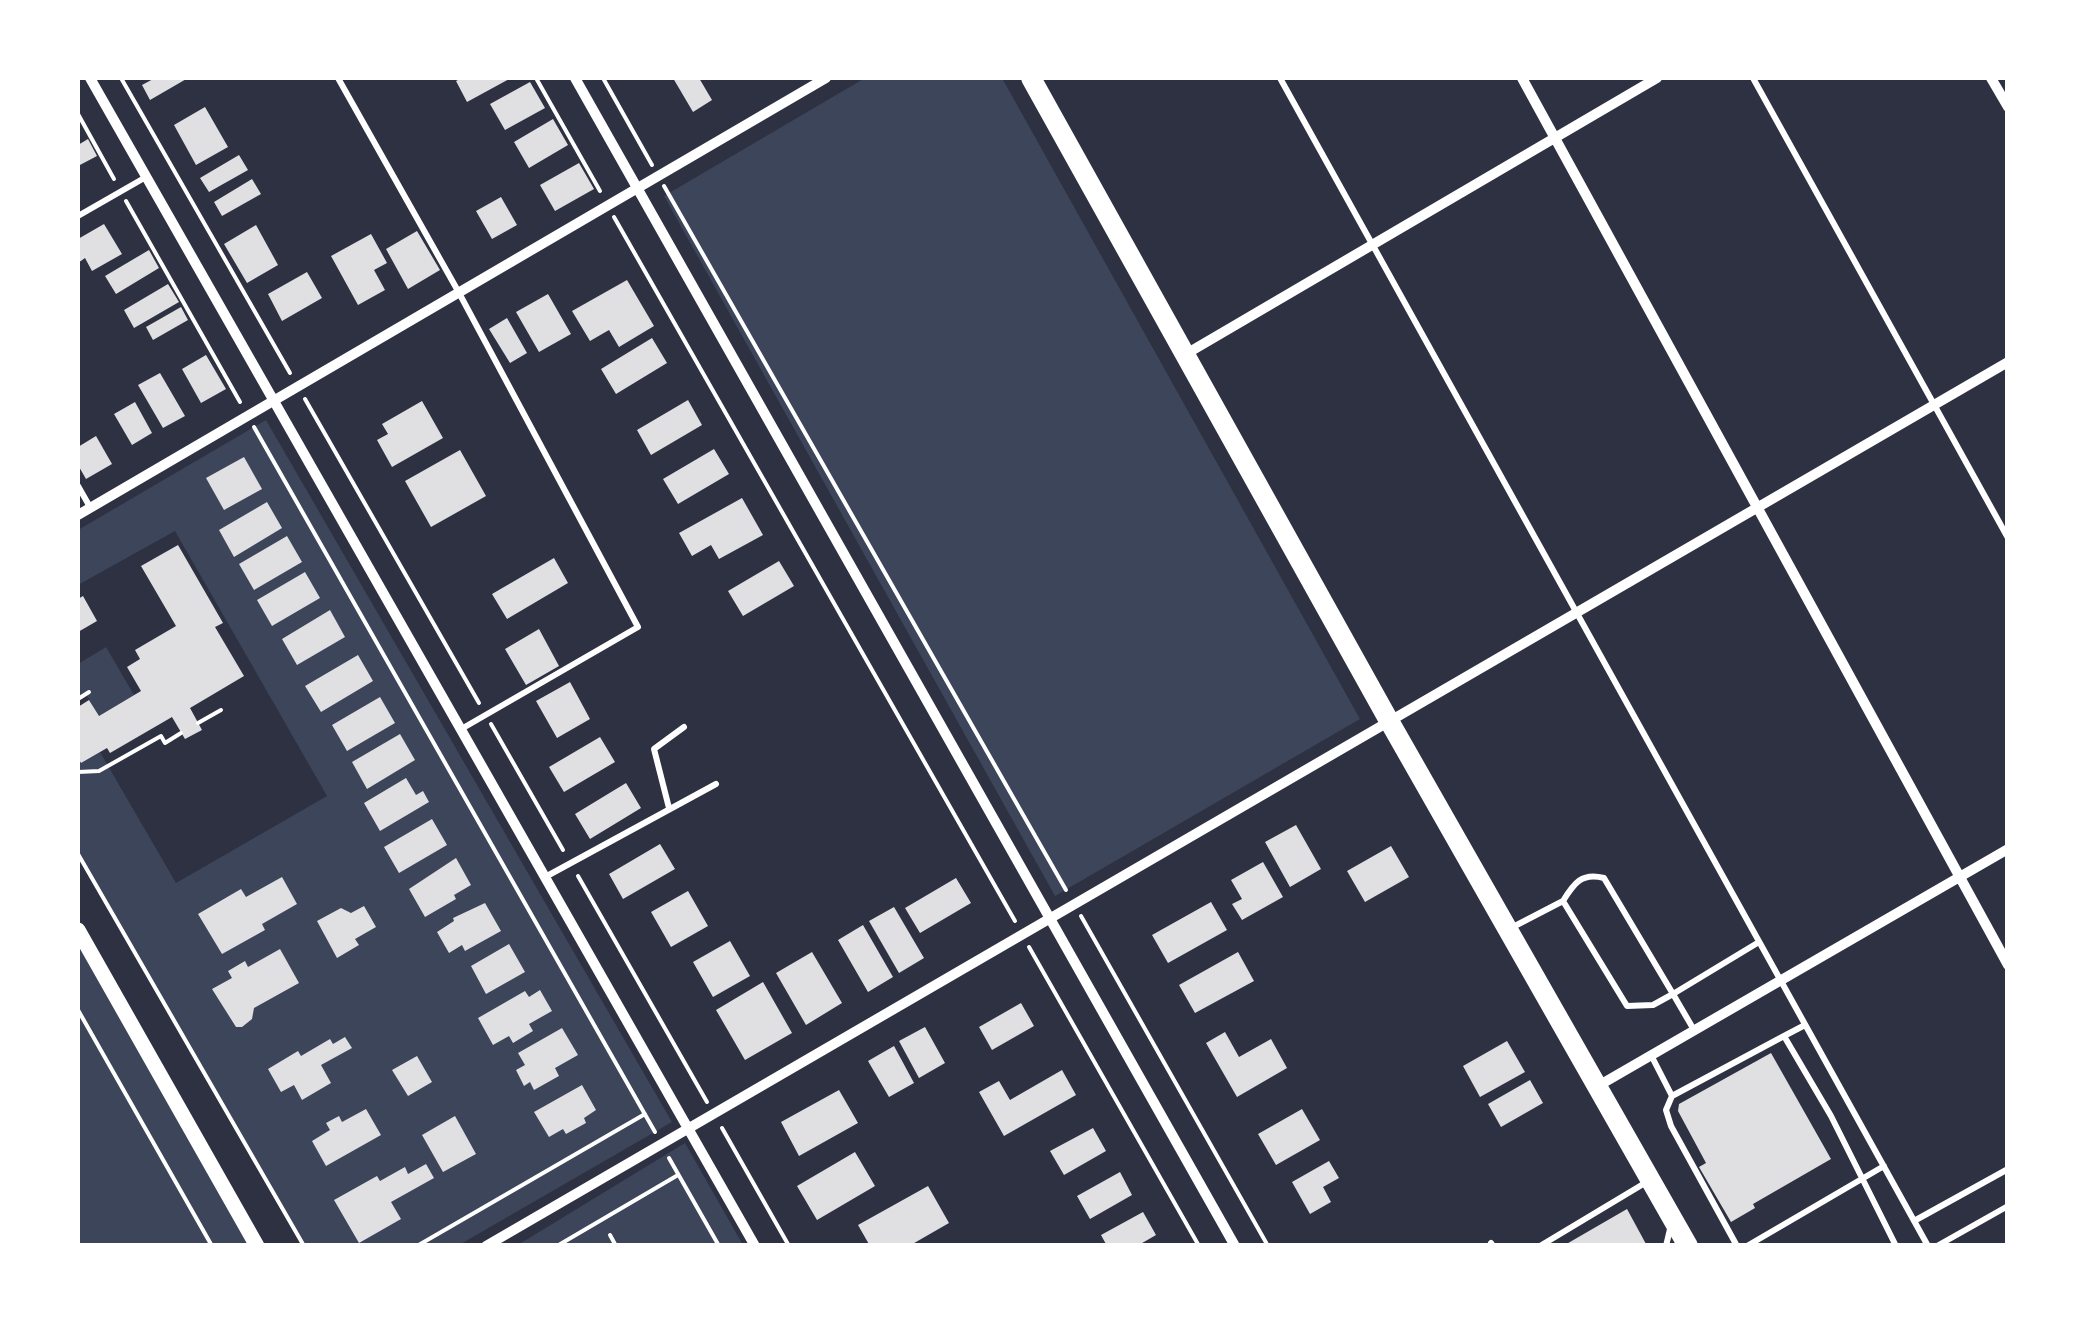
<!DOCTYPE html>
<html>
<head>
<meta charset="utf-8">
<style>
  body { margin:0 }
  #map { position:relative; width:2085px; height:1323px; overflow:hidden; background:#2d3142; font-family:Figtree,sans-serif }
  canvas { display:block }
  .frame { position:absolute; inset:0; border:80px solid #fff; pointer-events:none }
</style>
</head>
<body>
<div id="map">
<canvas width="2085" height="1323"></canvas>
<div class="frame"></div>
</div>
<script>
const ctx = document.querySelector('canvas').getContext('2d');
ctx.lineJoin = 'round';
function paint(path, color) { ctx.fillStyle = color; ctx.fill(path, 'evenodd'); }
function strokePath(path, color, width, dash) { ctx.strokeStyle = color; ctx.lineWidth = width; ctx.lineCap = dash ? 'butt' : 'round'; ctx.setLineDash(dash || []); ctx.stroke(path); }
const green = new Path2D(`
  M865,78h137l358,641 -305,177 -391,-700z
  M266,420l406,702 -213,123h-155l-226,-391v-96l3,5 19,-11 76,131 151,-87 -152,-265 -97,54v-55z
  M106,647l28,48 -35,21 -13,-22 -8,5v-35z
  M78,929l181,316h-181z
  M685,1143l58,102 -227,1z`);
const building = new Path2D(`
  M155,78h33l-38,22 -8,-15z
  M462,78h49l-44,24 -11,-21z
  M673,78h26l13,22 -19,12z
  M530,82l15,26 -40,22 -15,-26z
  M205,107l23,40 -32,18 -22,-40z
  M553,119l15,26 -39,23 -15,-26z
  M88,139l9,17 -19,10v-21z
  M239,155l9,15 -39,22 -9,-14z
  M579,163l15,26 -39,22 -15,-26z
  M252,179l9,15 -39,22 -8,-14z
  M501,197l16,28 -25,14 -16,-28z
  M104,224l18,30 -30,17 -7,-13 -7,5v-24z
  M256,225l22,40 -31,18 -23,-39z
  M417,231l23,39 -32,19 -22,-40z
  M371,234l16,29 -13,7 11,20 -27,15 -27,-49z
  M149,250l10,18 -43,26 -11,-18z
  M307,272l15,26 -40,23 -14,-27z
  M627,280l27,46 -35,21 -10,-17 -19,11 -18,-30z
  M168,284l11,18 -45,26 -10,-18z
  M548,294l23,40 -32,18 -23,-40z
  M181,307l7,13 -35,20 -7,-13z
  M507,318l20,35 -17,10 -21,-34z
  M652,338l15,25 -51,31 -15,-25z
  M206,355l20,34 -25,14 -19,-34z
  M160,373l25,43 -22,12 -25,-43z
  M688,400l14,25 -51,30 -14,-25z
  M422,401l21,37 -51,29 -15,-27 11,-6 -6,-10z
  M135,402l17,31 -20,12 -18,-31z
  M96,436l16,28 -26,15 -8,-14v-18z
  M714,449l15,25 -51,30 -15,-25z
  M460,450l26,46 -55,31 -26,-46z
  M244,457l18,32 -38,21 -18,-32z
  M742,498l21,37 -44,24 -8,-14 -19,11 -13,-23z
  M267,502l15,26 -48,29 -15,-27z
  M287,536l15,26 -48,28 -15,-26z
  M178,545l45,78 -8,4 29,49 -54,32 12,22 -17,9 -13,-22 -62,36 -3,-5 -26,15 -3,-5v-51l11,-7 10,16 42,-25 -14,-24 13,-8 -5,-9 41,-24 -35,-60z
  M554,558l14,25 -61,36 -15,-25z
  M779,561l15,25 -51,30 -15,-25z
  M305,572l15,26 -48,28 -15,-26z
  M83,596l14,25 -19,11v-33z
  M330,610l15,27 -48,28 -15,-26z
  M539,629l20,37 -33,19 -21,-36z
  M358,655l15,26 -52,31 -16,-26z
  M570,682l20,37 -33,19 -21,-37z
  M380,697l15,26 -48,28 -15,-26z
  M400,734l15,26 -48,29 -15,-27z
  M600,737l15,25 -51,30 -15,-25z
  M406,778l10,17 7,-4 6,11 -49,29 -16,-28z
  M626,783l15,25 -51,31 -15,-25z
  M432,819l15,26 -48,28 -15,-26z
  M1296,825l25,44 -31,18 -25,-45z
  M660,844l15,25 -52,30 -14,-25z
  M1391,846l18,31 -44,25 -18,-31z
  M456,858l15,27 -17,10 2,4 -31,18 -16,-28z
  M1263,862l20,35 -41,23 -10,-16 10,-5 -11,-19z
  M282,877l15,27 -35,20 3,6 -43,24 -24,-40 43,-25 5,8z
  M956,878l15,25 -51,30 -15,-25z
  M688,891l20,35 -37,21 -20,-35z
  M1211,902l16,28 -59,33 -16,-28z
  M485,903l16,28 -36,20 -3,-6 -13,8 -12,-21 17,-11 -1,-3z
  M364,906l12,21 -21,12 4,6 -22,13 -20,-37 24,-13 10,5z
  M894,907l30,51 -25,15 -30,-52z
  M863,925l30,52 -25,15 -30,-52z
  M730,941l20,35 -37,21 -20,-35z
  M509,944l16,28 -39,22 -15,-28z
  M280,949l19,34 -45,25 -2,11 -10,8h-6l-24,-38 20,-11 -4,-7 17,-10 3,6z
  M812,952l30,51 -36,22 -30,-52z
  M1238,952l16,29 -59,32 -16,-28z
  M763,982l29,51 -47,27 -29,-50z
  M540,990l12,21 -23,13 4,7 -20,12 -4,-7 -16,9 -15,-27 47,-27 4,6z
  M1021,1003l13,23 -42,24 -13,-23z
  M925,1027l20,36 -26,15 -20,-37z
  M562,1028l16,27 -23,13 4,8 -25,14 -4,-8 -6,4 -8,-16 9,-5 -7,-12z
  M1225,1032l14,25 32,-18 16,29 -50,29 -31,-54z
  M345,1037l7,11 -31,17 10,18 -29,17 -8,-15 -13,7 -13,-23 30,-18 3,5 29,-17 3,5z
  M1507,1041l18,31 -45,25 -17,-31z
  M894,1046l20,37 -25,14 -21,-36z
  M1771,1053l60,106 -78,45 2,4 -24,14 -32,-55 7,-4 -28,-52 1,-7z
  M417,1056l15,26 -24,14 -16,-26z
  M1062,1070l14,25 -72,41 -25,-44 20,-11 11,19z
  M1530,1080l13,23 -42,24 -13,-23z
  M582,1085l14,25 -12,8 2,5 -20,11 -3,-5 -14,8 -15,-25z
  M839,1090l19,33 -59,33 -18,-34z
  M366,1109l15,26 -55,31 -14,-25 18,-11 -4,-7 13,-7 3,6z
  M1302,1109l18,31 -44,25 -18,-31z
  M455,1116l21,38 -33,18 -21,-37z
  M1093,1128l13,23 -42,24 -14,-24z
  M855,1152l20,34 -58,34 -20,-34z
  M1329,1161l10,17 -16,9 8,15 -21,12 -18,-32z
  M426,1164l8,14 -43,24 10,17 -42,24 -25,-43 43,-24 3,5 25,-14 3,7z
  M1120,1172l12,23 -42,24 -13,-23z
  M928,1186l21,37 -40,23h-39l-12,-21z
  M1627,1209l19,35 -3,2h-80z
  M1143,1212l13,23 -19,11h-30l-6,-11z`);
const path = new Path2D(`
  M121,78l169,295
  M536,78l64,113
  M603,78l49,87
  M78,114l36,65
  M664,186l402,704
  M126,201l114,201
  M614,217l401,704
  M305,399l174,304
  M254,427l401,705
  M78,699l11,-7
  M198,723l23,-13
  M491,724l72,126
  M78,772l21,-1 62,-35 4,7 16,-10
  M78,854l226,392
  M578,876l129,226
  M1081,916l187,330
  M1029,947l170,299
  M78,1010l134,236
  M722,1128l67,118
  M669,1158l50,88
  M610,1235l6,11
  M417,1246l228,-132
  M557,1246l121,-71`);
const service = new Path2D(`
  M338,78l120,213 180,336 -175,101
  M1280,78l648,1168
  M1753,78l255,460
  M78,216l68,-39
  M78,486l12,21
  M669,808l-15,-59 30,-22
  M547,876l169,-92
  M1563,901c11,-18 19,-29 41,-23l69,116 86,-52
  M1509,929l54,-28 64,105 26,-1 20,-11 21,36
  M1784,1036l21,-11
  M1651,1055l21,41
  M1914,1221l94,-52
  M1491,1243l2,3
  M1540,1246l105,-63
  M1666,1246l5,-21
  M1737,1246l-66,-120 -5,-16 6,-14 112,-60 47,80 65,130
  M1747,1246l137,-80
  M1937,1246l71,-40`);
const minor = new Path2D(`
  M90,78l665,1168
  M575,78l660,1168
  M1522,78l486,887
  M1991,78l17,29
  M1186,354l471,-276
  M78,515l748,-437
  M1598,1086l410,-237
  M486,1246l1522,-884`);
const tertiary = new Path2D(`
  M78,930l179,316`);
const primary = new Path2D(`
  M1031,78l357,641 300,527`);
paint(green, '#3c4559');
paint(building, '#e0e0e3');
strokePath(path, '#fff', 4);
strokePath(service, '#fff', 6);
strokePath(minor, '#fff', 10);
strokePath(tertiary, '#fff', 15);
strokePath(primary, '#fff', 20);
</script>
</body>
</html>
